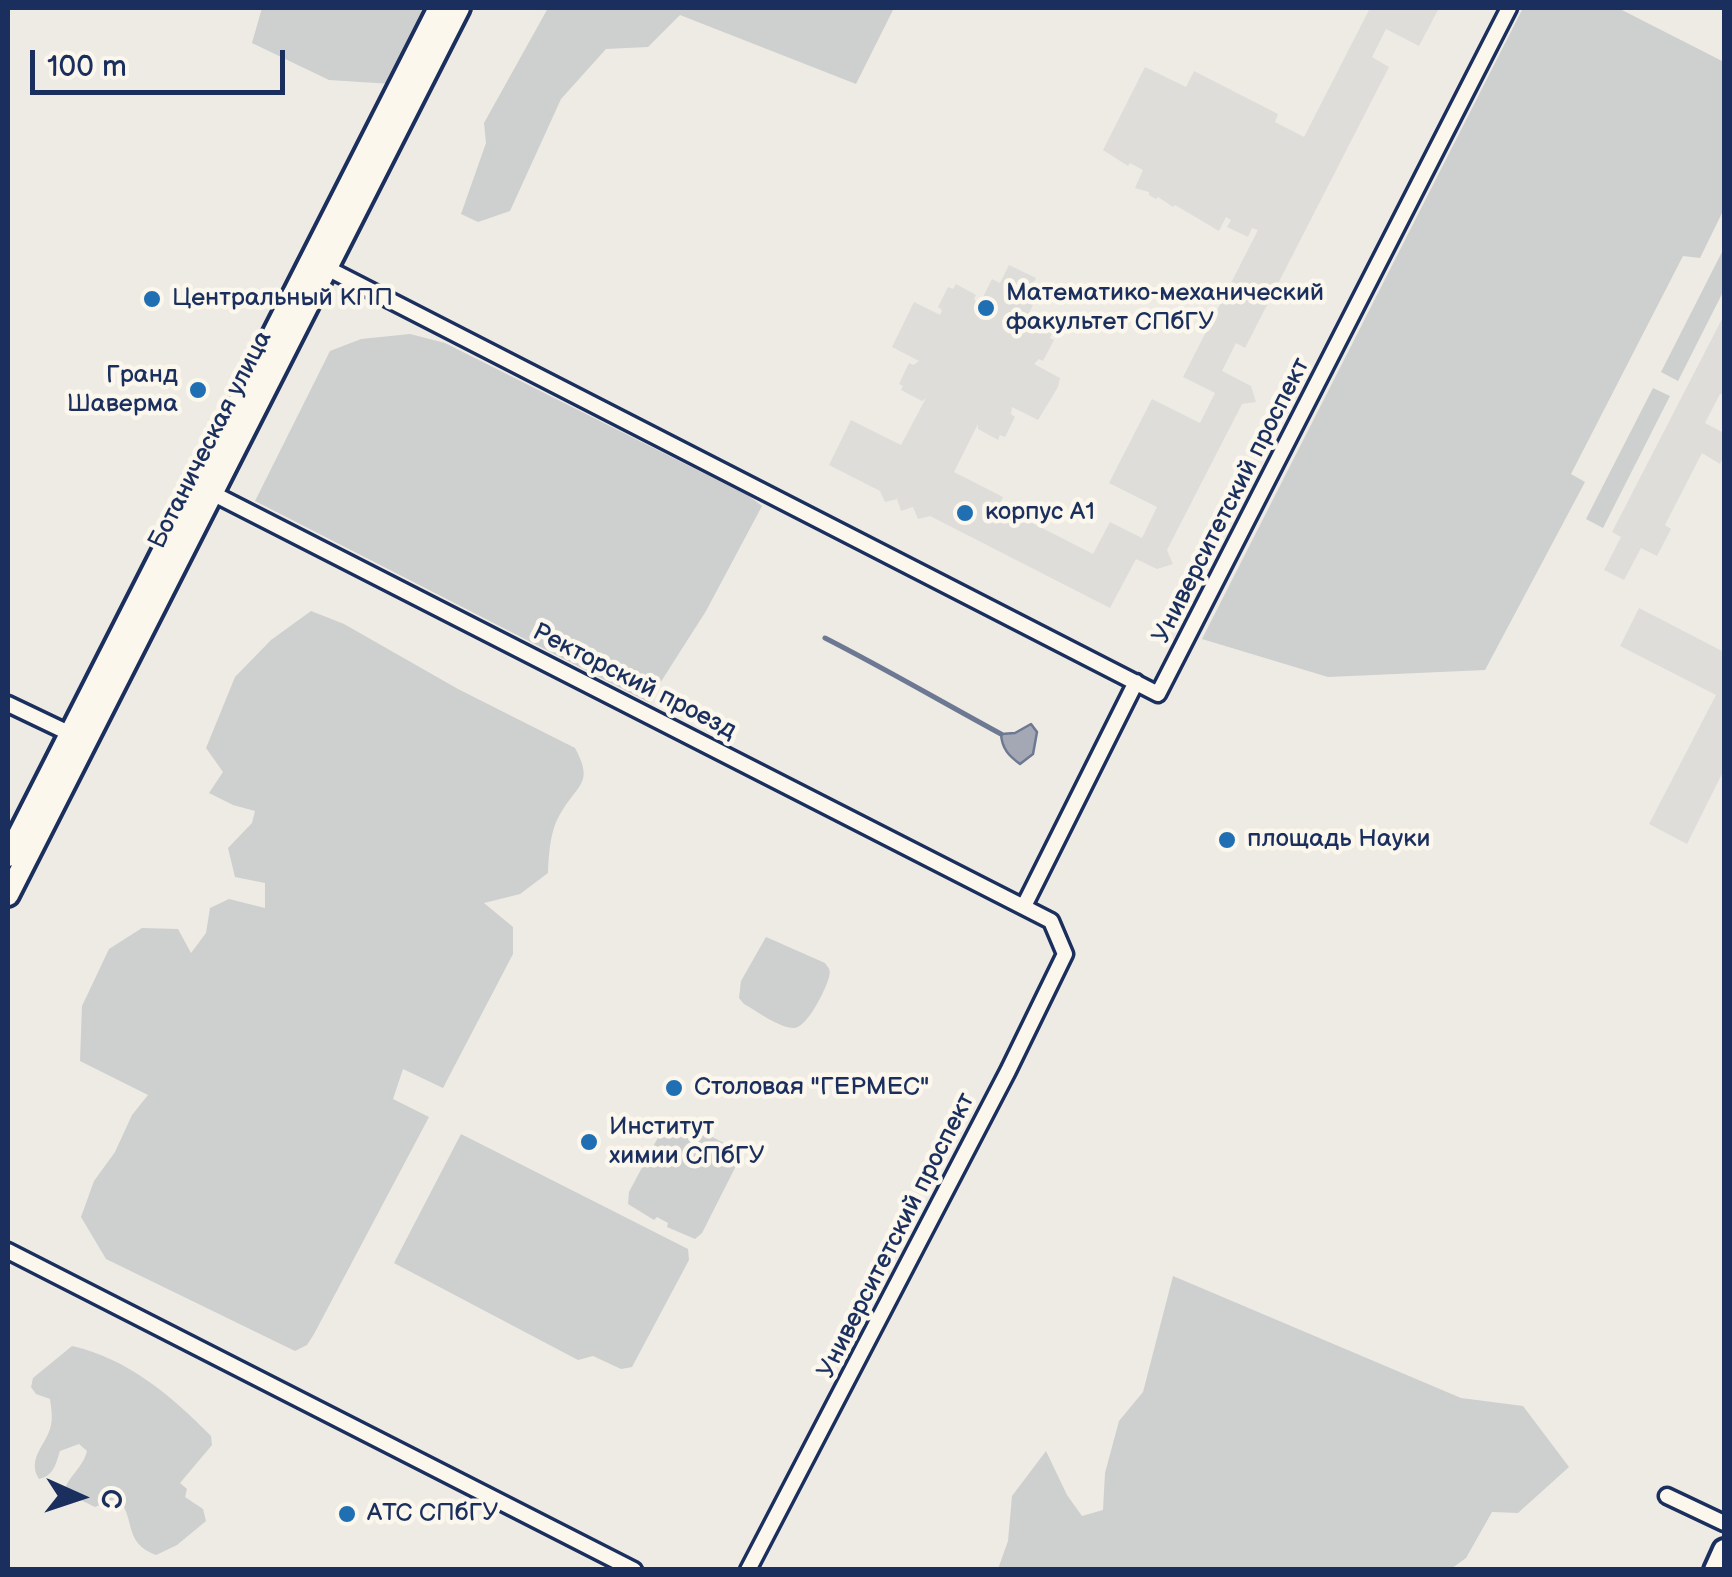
<!DOCTYPE html>
<html>
<head>
<meta charset="utf-8">
<style>
  body { margin:0 }
  #map { position:relative; width:1732px; height:1577px; overflow:hidden; background:#eeebe4; font-family:"Balsamiq Sans",sans-serif }
  canvas { display:block }
  .frame { position:absolute; inset:0; border:10px solid #1b2f5e; pointer-events:none }
  .north { position:absolute; left:30px; top:1447px; width:100px; height:100px; -webkit-text-stroke:8px #fbf7ec; paint-order:stroke; rotate:93deg; font-size:28px; font-weight:700; line-height:40px; text-align:center; color:#1b2f5e }
  .north::after { content:''; display:block; margin:auto; width:35px; height:45px; background:#1b2f5e; clip-path:polygon(50% 0,100% 100%,50% 72%,0 100%) }
  .scale { position:absolute; left:30px; top:50px; width:255px; height:45px; box-sizing:border-box; border:5px solid #1b2f5e; border-top:0; padding-left:12px; font-size:30px; line-height:35px; white-space:nowrap; color:#1b2f5e; -webkit-text-stroke:8px #fbf7ec; paint-order:stroke }
</style>
</head>
<body>
<div id="map">
<canvas width="1732" height="1577"></canvas>
<div class="frame"></div>
<div class="north">С</div>
<div class="scale">100 m</div>
</div>
<script>
const ctx = document.querySelector('canvas').getContext('2d');
ctx.lineJoin = 'round';
function paint(path, color) { ctx.fillStyle = color; ctx.fill(path, 'evenodd'); }
function strokePath(path, color, width, dash) { ctx.strokeStyle = color; ctx.lineWidth = width; ctx.lineCap = dash ? 'butt' : 'round'; ctx.setLineDash(dash || []); ctx.stroke(path); }
function drawText(font, color, halo, rows, align = 'center') {
  ctx.font = font + ' "Balsamiq Sans",sans-serif'; ctx.lineWidth = 9; ctx.setLineDash([]); ctx.textBaseline = 'middle'; ctx.strokeStyle = halo; ctx.fillStyle = color; for (const [text, x, y, turn = 0] of rows) {
    ctx.save(); ctx.translate(x, y); ctx.rotate((+turn || 0) * Math.PI / 180); ctx.textAlign = isNaN(turn) ? turn : align; if (halo) ctx.strokeText(text, 0, 0); ctx.fillText(text, 0, 0); ctx.restore();
  }
}
const built = new Path2D(`
  M1370,8h69l-20,38 -33,-17 -14,28 17,10 -144,281 -9,-5 -14,28 29,15 5,16 -14,2 -75,146 6,14 -16,5 -21,-10 -26,49 -180,-92 -12,3 -5,-12 -12,4 -4,-12 -12,3 -5,-11 -51,-26 22,-45 50,25 25,-47 -4,3 -21,-11 2,-4 -4,-2 10,-21 4,2 6,-4 -27,-14 22,-45 26,13 2,-5 -4,-3 10,-20 5,2 3,-5 20,11 -2,4 5,6 13,-26 8,4 9,-18 27,13 -9,18 8,5 -13,26 7,1 3,-4 20,10 -2,4 4,2 -11,21 -4,-2 -5,5 26,14 -2,9 -20,33 -26,-13 -1,7 4,3 -10,20 -5,-2 -2,5 -20,-11v-5l-24,48 49,25 -4,9 94,48 17,-32 32,16 15,-31 -48,-24 43,-84 48,24 15,-30 -32,-16 75,-147 -6,-2 -4,9 -21,-10 4,-7 -5,-3 -7,14 -44,-26 -2,2 -15,-10 -2,2 -7,-4v-3l-14,-4 8,-18 -13,-7 -2,3 -25,-16 42,-83 41,20 8,-16 84,43 -3,8 29,15z
  M1724,315v80l-4,-1 -15,29 19,10v22l-4,9 -18,-11 -37,72 6,4 -14,27 -16,-8 -17,32 -20,-10 17,-33 -9,-5z
  M1639,608l85,44v118l-37,74 -38,-20 67,-129 -96,-49z`);
const green = new Path2D(`
  M262,8h166l-36,76 -63,-4 -77,-37z
  M548,8h346l-38,76 -176,-69 -32,32 -42,2 -45,50 -51,112 -32,11 -17,-8 25,-71 -2,-20z
  M1523,8h95l106,54v147l-24,49 -17,-2 -112,218 14,8 -100,188 -157,7 -126,-38z
  M1724,248v42l-46,91 -17,-9z
  M410,334l35,9 304,153 13,10 -56,105 -58,91 -393,-201 75,-150 31,-12z
  M1653,388l17,8 -67,132 -17,-9z
  M311,611l33,13 114,65 117,59c19,35 3,36 -13,63 -12,18 -13,41 -14,62l-28,21 -36,9 29,24v27l-70,134 -40,-19 -10,30 36,18 -115,217 -7,11 -12,6 -189,-92 -25,-42 13,-36 21,-29 17,-37 16,-20 -68,-34 2,-55 27,-57 33,-21 36,1 13,24 15,-20 4,-25 19,-9 36,9v-25l-30,-6 -7,-29 24,-25 3,-12 -22,-6 -24,-12 14,-21 -17,-24 29,-71 36,-37z
  M766,937l59,26c4,6 6,6 4,14 -3,12 -22,51 -35,51 -15,0 -37,-17 -50,-24l-5,-6 2,-17z
  M671,1120l11,1 55,29 4,6 -39,77 -7,6 -28,-12 1,-4 -11,-6 -3,3 -26,-16 1,-12 34,-64z
  M461,1134l227,115 1,11 -57,107 -11,2 -28,-13 -15,4 -184,-97z
  M1173,1276l288,122 62,8 46,61 -51,46 -26,-1 -26,46 -15,11h-453l10,-28 4,-45 34,-45 21,44 15,21 21,-6 2,-37 14,-52 24,-29z
  M72,1346c55,12 101,51 139,90l1,9 -32,38 7,6 -2,8 18,12 3,12 -29,24 -21,10c-33,-12 -20,-36 -38,-57l-23,9 -31,-15c4,-16 19,-24 23,-41l-8,-7 -19,7c-4,12 -6,25 -21,28 -13,-21 8,-34 12,-54 2,-8 0,-18 -1,-26l-14,-5 -5,-7 2,-9z`);
const water = new Path2D(`
  M1031,724l6,8 -4,22 -13,10c-11,-8 -18,-15 -19,-30l14,-1z`);
const stream = new Path2D(`
  M825,638c59,30 117,64 176,96`);
const street = new Path2D(`
  M319,264l839,430 351,-686
  M208,491l843,430 14,33 -57,117 -260,499
  M8,704l67,32
  M1024,906l112,-224
  M8,1251l626,319
  M1667,1496l57,27`);
const secondary = new Path2D(`
  M8,856l431,-848
  M8,895l451,-887
  M1715,1570l9,-20`);
const markers = [
  [152,299,10,"#1f6fb2"],
  [986,308,10,"#1f6fb2"],
  [198,390,10,"#1f6fb2"],
  [965,513,10,"#1f6fb2"],
  [1227,840,10,"#1f6fb2"],
  [674,1088,10,"#1f6fb2"],
  [589,1142,10,"#1f6fb2"],
  [347,1514,10,"#1f6fb2"]
];
const poiNames = [
  ["Математико-механический",1006,294],
  ["факультет СПбГУ",1006,323],
  ["Центральный КПП",172,299],
  ["Гранд",178,376,"right"],
  ["Шаверма",178,405,"right"],
  ["корпус А1",985,513],
  ["площадь Науки",1247,840],
  ["Столовая \"ГЕРМЕС\"",694,1088],
  ["Институт",609,1128],
  ["химии СПбГУ",609,1157],
  ["АТС СПбГУ",367,1514]
];
const streetNames = [
  ["Ботаническая улица",211,440,-63],
  ["Университетский проспект",1232,501,-63],
  ["Ректорский проезд",634,682,27],
  ["Университетский проспект",897,1236,-63]
];
paint(built, '#deddda');
paint(green, '#cecfcf');
paint(water, '#a3a8b4');
strokePath(water, '#6d7892', 2.5);
strokePath(stream, '#6d7892', 5);
strokePath(street, '#1b2f5e', 21);
strokePath(secondary, '#1b2f5e', 28);
strokePath(street, '#fbf7ec', 14);
strokePath(secondary, '#fbf7ec', 20);
for (const [x, y, r, color] of markers) { const dot = new Path2D(); dot.arc(x, y, r, 0, 2 * Math.PI); ctx.fillStyle = color; ctx.fill(dot); strokePath(dot, '#fbf7ec', 4); }
drawText('25px', '#1b2f5e', '#fbf7ec', poiNames, 'left');
drawText('25px', '#1b2f5e', '#fbf7ec', streetNames);
</script>
</body>
</html>
